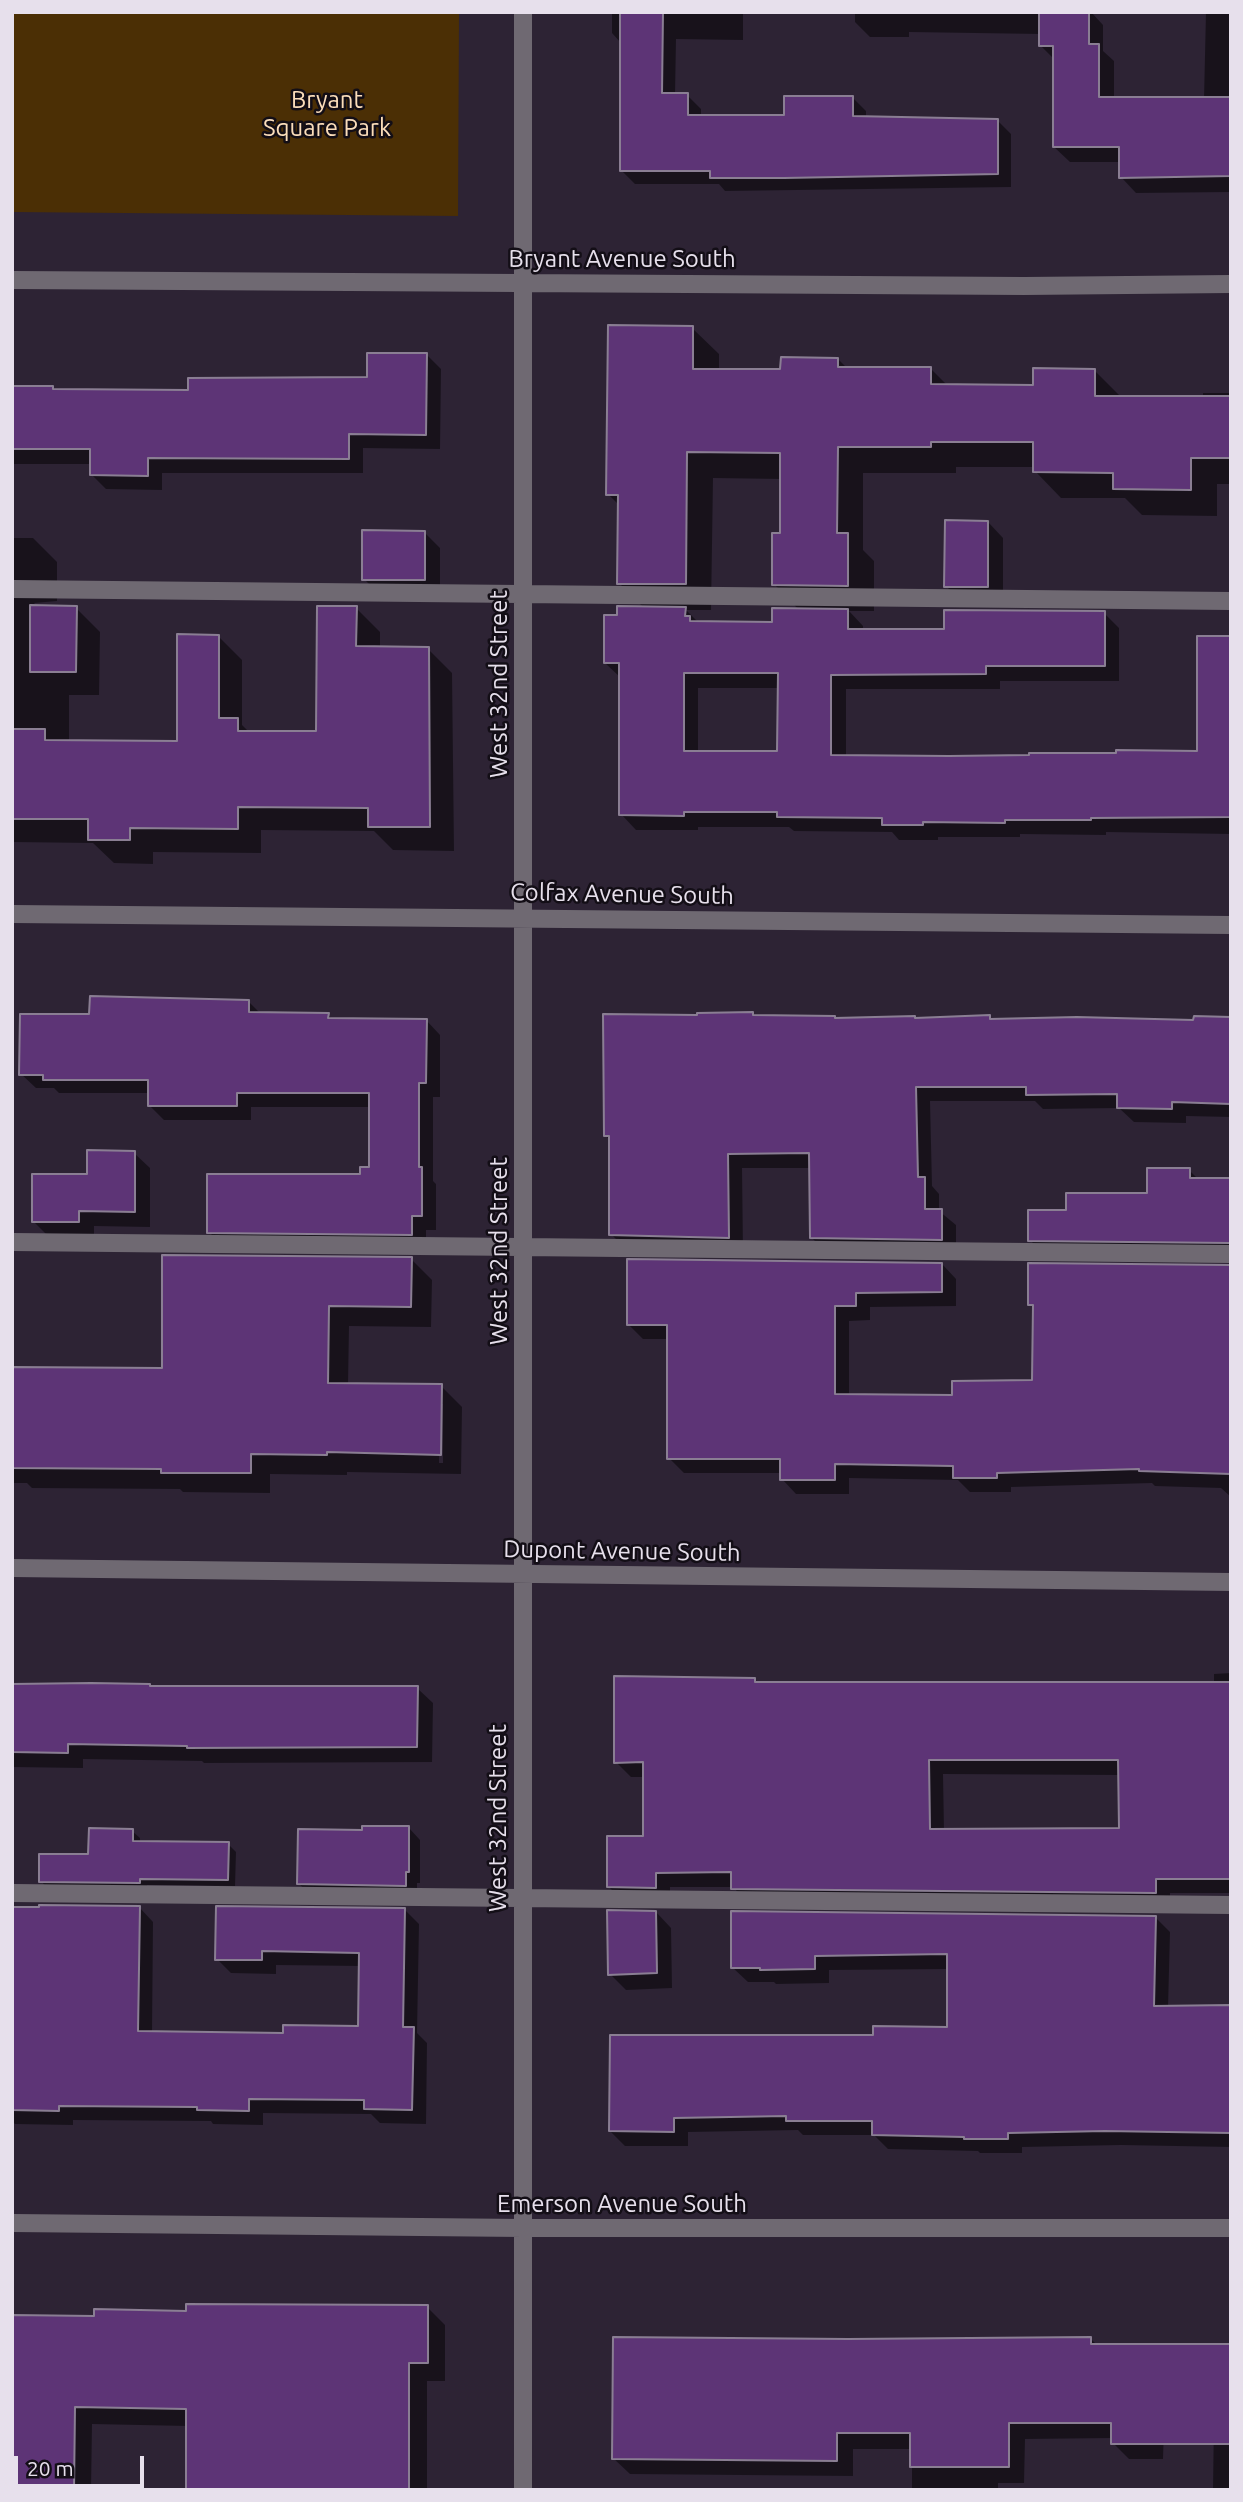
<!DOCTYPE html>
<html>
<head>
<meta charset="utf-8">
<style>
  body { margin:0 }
  #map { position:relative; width:1243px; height:2502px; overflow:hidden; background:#2d2334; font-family:Ubuntu,sans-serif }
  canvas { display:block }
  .frame { position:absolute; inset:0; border:14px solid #e7e0ec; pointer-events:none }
  .scale { position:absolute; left:14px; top:2456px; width:130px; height:32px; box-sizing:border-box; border:4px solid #e7e0ec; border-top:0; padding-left:9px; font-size:21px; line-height:24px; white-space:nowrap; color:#e7e0ec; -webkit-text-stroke:5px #130e16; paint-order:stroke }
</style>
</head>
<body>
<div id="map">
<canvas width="1243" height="2502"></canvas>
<div class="frame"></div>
<div class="scale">20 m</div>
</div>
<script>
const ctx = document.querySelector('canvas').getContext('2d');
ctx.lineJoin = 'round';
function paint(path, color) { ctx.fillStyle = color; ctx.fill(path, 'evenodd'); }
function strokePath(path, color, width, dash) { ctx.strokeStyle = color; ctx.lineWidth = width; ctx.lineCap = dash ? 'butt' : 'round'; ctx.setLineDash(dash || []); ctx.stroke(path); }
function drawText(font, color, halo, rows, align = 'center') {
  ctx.font = font + ' Ubuntu,sans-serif'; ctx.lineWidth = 5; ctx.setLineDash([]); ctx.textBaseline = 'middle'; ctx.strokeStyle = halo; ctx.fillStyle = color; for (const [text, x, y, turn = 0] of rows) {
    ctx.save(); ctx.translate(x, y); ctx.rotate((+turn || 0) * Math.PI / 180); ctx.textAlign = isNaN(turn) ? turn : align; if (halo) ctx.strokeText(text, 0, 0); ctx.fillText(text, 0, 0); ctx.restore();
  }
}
const green = new Path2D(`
  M12,12h447l-1,204 -446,-4z`);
const shadow = new Path2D(`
  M612,12h131v28l-67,-1 -1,56h12l14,14v7h85l66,-19 14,14v7l131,2 14,14v53l-286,4 -6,-7h-84l-14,-14v-127l-9,-10z
  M855,12h236l12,13v26l11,10v38h90l2,-87h25v180l-95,1 -15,-16v-15h-51l-16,-15v-88l-13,-13v-12l-132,-2v5h-39l-15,-15z
  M692,328l27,26v17h63l56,-12 9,9 84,1 17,17 87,1 60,-16 26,26h82v-4h28v91h-14v32l-75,-1 -17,-17h-64l-26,-27v-4h-79v6h-93v77l11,11v50h-25l14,15v5h82l159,-18 15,15v53h-119v8h-154v68l103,1 250,-6 32,-114v196l-125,-2v3l-86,-1v3h-82v3h-39l-7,-8 -98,-1 -5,-4h-91v3h-62l-15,-16v-136l-16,-15 14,-46 25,-9 -25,-25 1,-77 -12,-12zM713,478l69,1 -1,56 -7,49 25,26 -25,14 -75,-1 -13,-13h25zM698,688h82l-1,65h-81z
  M426,354l15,15 -1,80 -77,-1v25h-201v17l-56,-1 -15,-15v-10h-79v-77l40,1 3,2 134,2 180,-13z
  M988,522l15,16v64h-41l-16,-16z
  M425,533l15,15v47h-60l-16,-16z
  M12,538h21l24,24v39l-23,2 4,4 38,1 24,24 -1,63h-30v47l110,1 39,-107 24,24v65l8,8h67l39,-125 24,24v16l48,1 24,24 2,178 -61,-1 -19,-19 -113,-1v23l-108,-1v12l-39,-1 -21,-20 -81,-1z
  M248,1001l13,13 67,1 5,5h93l14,15v62h-7v84l3,3v46h-10v18l-203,-2 -14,-14 153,-57 8,-6 1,-62h-120v13h-87l-14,-14v-13h-91l-5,-5h-18l-15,-14 70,-58z
  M752,1013l4,4 80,2 80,1 73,-3 4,4 202,1 36,-4v99l-45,-1v7l-52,-1 -15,-14 -76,1 -8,-8h-105l2,85 7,8v17l17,14v29l-129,-1 -15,-15 -1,-70h-69l1,84 -117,-3 -15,-15v-93l-6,-6 94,-118z
  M134,1153l16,15v59l-56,-1v11h-45l-16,-16 56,-45z
  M1189,1170l10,10 32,-1v74l-190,-2 -11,-11 38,-28 80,-18z
  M411,1259l21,21 -1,47 -82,-1 -1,59 93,1 21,21 -1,67 -114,-2v3l-77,-1v19l-87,-1 -3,-3 -148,-1 -5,-5h-15v-114l151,1zM440,1404h3v59h-4z
  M942,1264l14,15v27l-86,1v13l-21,1v75l105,1 80,-15 1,-73 -5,-5 201,-38v231l-10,-9 -66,-2 -3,-3 -141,4v5h-41l-12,-12 -109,-2v16h-53l-14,-15v-6h-98l-15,-15v-119h-26l-15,-15z
  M1231,1673v220h-61v14l-422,-4 -15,-16h-63v15h-46l-15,-15 35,-49v-61h-13l-15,-15 139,-83 3,4 456,1v-10zM943,1774l177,1v55l-176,1z
  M12,1685l140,3h265l16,15 -1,59 -228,1 -2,-2 -119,-2v9l-71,-1z
  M409,1828l11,12v43h-3v14l-106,-2 -12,-11 65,-53z
  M132,1831l8,7v5l88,1 8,8 -1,34 -88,-1v5l-99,-1 -7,-8z
  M139,1907l14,15 -1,111 133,2 75,-8 1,-61 -85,-1v9l-45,-1 -14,-14 188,-49 14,14 -2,109 10,10 -1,81 -46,-1 -9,-9 -108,-1v12l-50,-1 -2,-3 -138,-1v5l-58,-1 -3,-3v-213z
  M656,1912l15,16 1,60 -46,2 -16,-16z
  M733,1913l422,4 15,15 -2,76 63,-2v141l-110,-2 -99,2v6h-42l-2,-2 -90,-2 -14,-14h-71l-5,-5 -110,2v14h-63l-15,-15 265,-95 73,-7v-60l-119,1v13l-53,1 -2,-2h-26l-15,-14z
  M427,2307l18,18v56h-18v109h-239v-64l-96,-2 -1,66h-79l83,-172 93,-6z
  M1090,2338l7,7 69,17 -3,97h-34l-16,-16v-5l-88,1 -1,44h-26v7h-86v-41h-59v27l-223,-2 -17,-16 235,-118z
  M1215,2344h16v146h-18z`);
const building = new Path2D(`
  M620,12h43l-1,81h26v22h96v-19h69v20l145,3v55l-214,4h-74v-7h-90z
  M1039,12h50v32h10v53h132v79l-112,2v-31h-66v-101h-14z
  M608,325l85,1v43h87l1,-12 57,1v9h93v17l102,1v-17l62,1v27h136v62h-40v32l-78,-1v-16l-80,-1v-30h-102v5h-93l-1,86h11v53l-76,-1v-52h8v-80l-93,-1 -1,132h-69l1,-89h-12z
  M367,353h60l-1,82 -77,-1v25l-201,-1v18l-58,-1v-26h-78v-63h41v3l135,1v-12l179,-1z
  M945,520l43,1v66h-44z
  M362,530l63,1v49h-63z
  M30,605l47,1 -1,66h-46z
  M317,606h40l-1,40 73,1 1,180h-62v-19l-130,-1v22l-108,-1v12h-42v-21h-76v-90h33v11l132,1v-107l42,1v83h19v13h78z
  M617,606l69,1 -1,9h5v5l82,1v-14l76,1v20h96v-19l161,1v55h-119v8l-155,1v80l118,1 80,-1v-2h87v-3l81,1v-115h34v181l-140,1v2h-86v3l-82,-1v3h-41v-7l-105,-1v-5h-93v4l-65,-1v-152h-15v-48h13zM684,673h94l-1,78h-93z
  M90,996l159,4v12l80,1 -1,5 99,1 -1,64h-7v84h3v49h-10v19l-205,-2v-59h153v-7h9v-74h-132v13h-89v-26h-105v-5h-24l1,-61h69z
  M753,1012v3l82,1v2l80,-2v2l75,-3v4l87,-2 116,3 1,-4 37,1v87l-59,-2v7l-55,-1v-14l-91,1v-8h-110l2,90h7v32h17v31l-132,-2 -1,-85 -81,1 1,84 -120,-3v-99h-5l-1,-122 94,1v-2z
  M87,1150l48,1v61l-56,-1v11h-47v-48h55z
  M1147,1168h43v10h41v65l-203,-2v-31h38v-17h81z
  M162,1255l250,2 -1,50 -82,-1 -1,77 114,1 -1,71 -114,-3v3l-76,-1v19h-90v-4l-149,-1v-101l150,1z
  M627,1259l315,4v29l-86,1v13h-21v88l117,1v-14l80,-1 1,-75h-5v-42l203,2v209l-92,-3v-2l-142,4v5h-44v-12l-118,-2v16h-55v-21h-113v-134h-40z
  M614,1676l141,2v4h476v197h-75v14l-425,-4v-17l-75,1v15l-49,-1v-51h36v-74l-29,1zM929,1760h189l1,68 -189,1z
  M91,1683l59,1v2h268l-1,61 -230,1v-2l-119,-2v9l-56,-1v-68z
  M362,1826h47v46h-3v14l-109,-2 1,-55 64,1z
  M89,1828l44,1v12l96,1 -1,38 -88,-1v4l-101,-1v-28h49z
  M39,1905l101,1 -2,125 145,2v-8l75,1 1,-73 -97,-2v9h-47l1,-54 189,2 -2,119h11l-2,83 -48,-1v-9l-115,-1v12l-52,-1v-3l-138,-1v5l-47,-1v-203h27z
  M607,1910l49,1 1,62 -49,2z
  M731,1911l425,5 -2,90 77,-1v128l-126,-2 -97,2v6h-44v-2l-92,-2v-14h-86v-5l-112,2v14l-65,-1 1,-96h263v-9l74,1v-73l-132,2v13l-55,1v-2h-29z
  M186,2304l242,1v58h-19v127h-223v-81l-111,-2 -1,83h-62v-175l82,1v-7l92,2z
  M613,2337l235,2 243,-2v7h140v100h-120v-21h-102v44h-99v-34h-73v28l-225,-2z`);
const minor = new Path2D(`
  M12,280l1012,6 207,-2
  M12,589l1219,12
  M12,914l1219,11
  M12,1242l1219,12
  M12,1568l1219,14
  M12,1893l1219,12
  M12,2223l511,5h708
  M523,2490v-2478`);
const parkNames = [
  ["Bryant",327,100],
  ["Square Park",327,128]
];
const streetNames = [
  ["Bryant Avenue South",622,259],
  ["West 32nd Street",499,684,-90],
  ["Colfax Avenue South",622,894,1],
  ["West 32nd Street",499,1251,-90],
  ["Dupont Avenue South",622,1551,1],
  ["West 32nd Street",498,1818,-90],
  ["Emerson Avenue South",622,2204]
];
paint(green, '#4b2f05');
paint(shadow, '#0007');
paint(building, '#5d3476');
strokePath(building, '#8a7e93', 2);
strokePath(minor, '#6f6972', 18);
drawText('24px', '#fbddba', '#130e16', parkNames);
drawText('24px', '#e7e0ec', '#130e16', streetNames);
</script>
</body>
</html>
